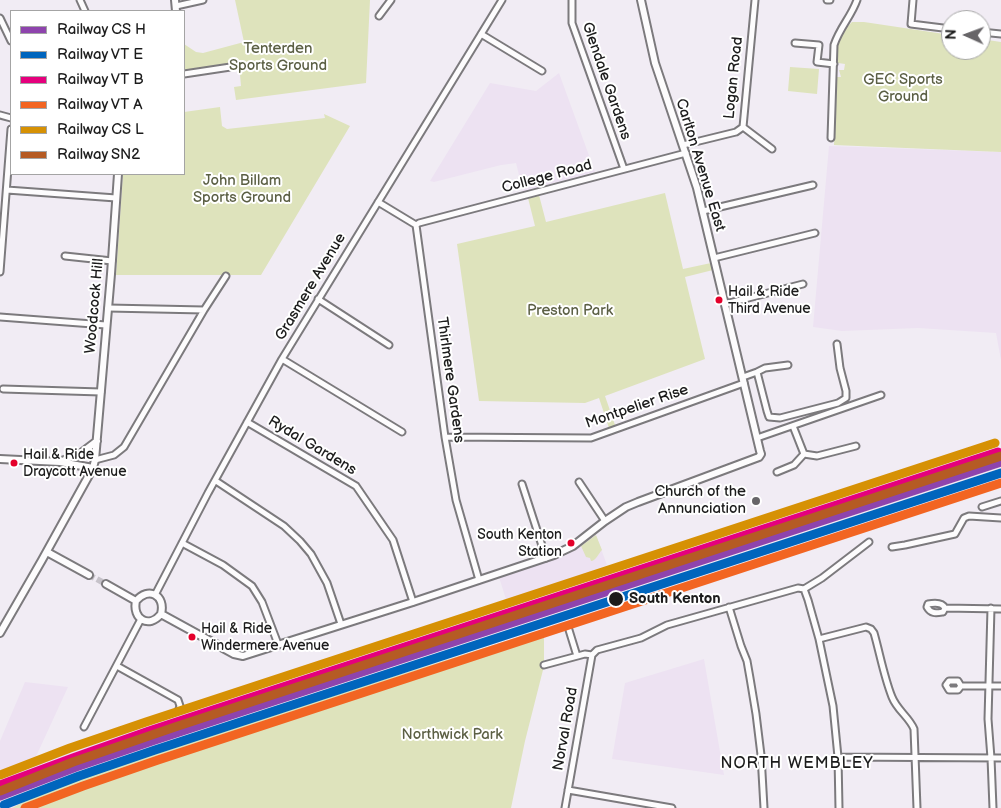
<!DOCTYPE html>
<html>
<head>
<meta charset="utf-8">
<style>
  body { margin:0 }
  #map { position:relative; width:1001px; height:808px; overflow:hidden; background:#f1ecf4; font-family:"Balsamiq Sans",sans-serif }
  canvas { display:block }
  .legend { position:absolute; left:10px; top:10px; width:175px; height:165px; box-sizing:border-box; background:#fff; border:1px solid #a4a4a4; margin:0; padding:6px 9px; list-style:none; font-size:15px; color:#1c1c1c }
  .legend li { display:flex; align-items:center; gap:10px; height:25px }
  .legend b { width:25px; border:1px solid #a4a4a4 }
  .north { position:absolute; left:941px; top:10px; width:50px; height:50px; box-sizing:border-box; background:#fff; border:1px solid #a4a4a4; border-radius:50%; rotate:272deg; font-size:14px; font-weight:700; line-height:20px; text-align:center; color:#1c1c1c }
  .north::after { content:''; display:block; margin:auto; width:18px; height:22px; background:#676568; clip-path:polygon(50% 0,100% 100%,50% 72%,0 100%) }
</style>
</head>
<body>
<div id="map">
<canvas width="1001" height="808"></canvas>
<ul class="legend">
<li><b style="height:6px;background:#8e44ad"></b>Railway CS H</li>
<li><b style="height:6px;background:#0065bd"></b>Railway VT E</li>
<li><b style="height:6px;background:#e5007d"></b>Railway VT B</li>
<li><b style="height:6px;background:#f26522"></b>Railway VT A</li>
<li><b style="height:6px;background:#d69104"></b>Railway CS L</li>
<li><b style="height:6px;background:#b55b24"></b>Railway SN2</li>
</ul>
<div class="north">N</div>
</div>
<script>
const ctx = document.querySelector('canvas').getContext('2d');
ctx.lineJoin = 'round';
function paint(path, color) { ctx.fillStyle = color; ctx.fill(path, 'evenodd'); }
function strokePath(path, color, width, dash) { ctx.strokeStyle = color; ctx.lineWidth = width; ctx.lineCap = dash ? 'butt' : 'round'; ctx.setLineDash(dash || []); ctx.stroke(path); }
function drawText(font, color, halo, rows, align = 'center') {
  ctx.font = font + ' "Balsamiq Sans",sans-serif'; ctx.lineWidth = 4; ctx.setLineDash([]); ctx.textBaseline = 'middle'; ctx.strokeStyle = halo; ctx.fillStyle = color; for (const [text, x, y, turn = 0] of rows) {
    ctx.save(); ctx.translate(x, y); ctx.rotate((+turn || 0) * Math.PI / 180); ctx.textAlign = isNaN(turn) ? turn : align; if (halo) ctx.strokeText(text, 0, 0); ctx.fillText(text, 0, 0); ctx.restore();
  }
}
const built = new Path2D(`
  M559,73l36,99 -72,19 -7,-28 -15,2 -67,17 -4,-1 60,-98 46,8z
  M829,146l172,6v208l-5,-27 -78,-5 -76,3 -29,-4z
  M1001,451v12l-49,15 -3,-10z
  M596,535l11,30 -32,13 -1,2 -65,29 -10,-32 68,-22 14,-9z
  M704,659l20,116 -112,-16 13,-76z
  M25,682l43,5 -35,76 109,-34 46,11 -114,36 -62,32h-12v-67z`);
const green = new Path2D(`
  M235,0h135l-4,83 -130,17 -2,-13 7,-1 -2,-23 -55,7v-26l12,8 7,1 41,-11z
  M852,22h12l87,13v15h30v-11l20,3v110l-167,-7 2,-68h5l-2,-7h5l1,-6 -7,-1c-5,-15 3,-31 14,-41z
  M790,67l29,2 -2,25 -29,-3z
  M220,107l2,19 5,3 98,-11 -1,-4 26,12 -89,149h-145l7,-101h61v-62z
  M665,193l18,76 28,-6 2,7 -28,7 20,82 -100,37 10,29 -6,3 -10,-30 -14,5 -106,-2 -22,-157 78,-18 -7,-28 11,-3 7,27z
  M596,535l6,15c-4,4 -6,11 -11,11l-1,-3 -4,-1 -5,-11z
  M544,629v37l-19,75 -14,67h-499l62,-32 114,-36 2,1z`);
const tertiaryTunnel = new Path2D(`
  M89,575l17,9`);
const minor = new Path2D(`
  M80,0l5,11
  M572,0v23l52,146
  M827,0h3
  M913,0l-2,24 40,5
  M176,6l27,-6
  M379,16l12,-16
  M0,18l11,23
  M981,32l20,2
  M481,34l61,37
  M795,43l24,2 -2,17 17,2
  M184,74l53,-8
  M0,115l11,3
  M743,127l29,22
  M831,138l3,-93c6,-18 17,-28 23,-45
  M683,145l53,-13 7,-5 12,-127
  M7,190l109,8
  M378,202l38,23 29,212 11,63 23,80
  M703,211l110,-26
  M416,225l3,-2 267,-70
  M65,256l47,5
  M714,258l101,-25
  M0,272l11,-143
  M318,299l71,46
  M725,304l78,-20
  M108,308l96,2
  M0,317l106,8
  M282,359l120,73
  M757,372l10,39 2,6 11,1 58,-15 8,-5v-7l-6,-23 -3,-24
  M743,377l14,-5 8,-4 23,-3
  M3,389l98,3
  M247,422l109,64 37,54 20,62
  M793,426l11,28 13,2 39,-10
  M445,437l146,1 153,-55
  M757,438l124,-43
  M95,460l19,-5 10,-8 80,-137 22,-34
  M777,472l17,-7 10,-11
  M216,481l68,45 16,15 11,13 16,29 14,41
  M579,482l26,39
  M522,484l24,74
  M982,507l19,-6
  M182,543l41,22 29,21 10,16 16,42
  M892,547l13,-2 50,-11 9,-16 5,-2 32,2
  M804,589l4,11 11,39 14,67 5,51 1,51
  M155,595l53,-102 74,-134 220,-359
  M729,607l12,39 6,15 3,17 6,36 5,41 3,53
  M945,608l-2,4c-7,1 -12,2 -16,-5l1,-3c5,-1 14,-2 17,4l56,1
  M991,608l-3,111 3,39 2,50
  M569,630l8,26
  M819,639l47,-12 5,2 3,4c6,21 10,44 18,64 5,13 17,20 22,32l3,79
  M544,665l41,-11 7,1 5,-5 44,-12 26,-13 131,-37 6,1 18,-11 47,-36
  M117,666l61,34 2,6 -1,3
  M961,686l-3,-5h-9l-3,4 3,5h9l3,-4h40
  M84,727l57,-108
  M838,757l163,1
  M568,790l104,18
  M565,808l27,-153`);
const tertiary = new Path2D(`
  M175,0l1,11
  M0,459l60,3 33,6
  M62,461l18,-7 17,-13
  M47,552l42,23
  M106,584l30,17
  M136,601c12,-15 30,-6 25,13
  M136,601c-4,18 13,28 25,13
  M161,614l73,40 9,2 170,-54 141,-47 19,-9 32,-25 21,-14 12,-5 121,-45 2,-3 -1,-3 -63,-263 -42,-125 -14,-63
  M0,633l42,-73 51,-92 2,-8 16,-186 7,-100`);
const rail1 = new Path2D(`
  M0,796l76,-29 76,-26 849,-279`);
const rail2 = new Path2D(`
  M4,805l75,-29 76,-26 846,-277`);
const rail3 = new Path2D(`
  M0,785l73,-27 76,-27 849,-279`);
const rail4 = new Path2D(`
  M25,808l58,-22 75,-26 843,-277`);
const rail5 = new Path2D(`
  M0,775l70,-27 76,-26 849,-279`);
const rail6 = new Path2D(`
  M0,791l73,-29 102,-35 826,-271`);
const markers = [
  [719,300,4.5,"#e4002b"],
  [14,463,4.5,"#e4002b"],
  [756,501,5,"#676568"],
  [571,543,4.5,"#e4002b"],
  [616,599,8,"#1c1c1c"],
  [192,637,4.5,"#e4002b"]
];
const busNames = [
  ["Hail & Ride",728,292],
  ["Third Avenue",728,309],
  ["Hail & Ride",23,455],
  ["Draycott Avenue",23,472],
  ["South Kenton",562,535,"right"],
  ["Station",562,552,"right"],
  ["Hail & Ride",201,629],
  ["Windermere Avenue",201,646]
];
const parkNames = [
  ["Tenterden",278,49],
  ["Sports Ground",278,66],
  ["GEC Sports",903,80],
  ["Ground",903,97],
  ["John Billam",242,181],
  ["Sports Ground",242,198],
  ["Preston Park",570,311],
  ["Northwick Park",452,735]
];
const streetNames = [
  ["Logan Road",734,78,-84],
  ["Glendale Gardens",606,81,71],
  ["Carlton Avenue East",700,165,73],
  ["College Road",547,177,-15],
  ["Grasmere Avenue",311,287,-59],
  ["Woodcock Hill",95,306,-85],
  ["Thirlmere Gardens",450,380,82],
  ["Montpelier Rise",637,407,-19],
  ["Rydal Gardens",312,446,31],
  ["Norval Road",566,729,-80]
];
const poiNames = [
  ["Church of the",746,492],
  ["Annunciation",746,509]
];
const stopNames = [
  ["South Kenton",629,599]
];
const neighbourhoodNames = [
  ["NORTH WEMBLEY",797,764]
];
paint(built, '#ede2f2');
paint(green, '#dee3bc');
strokePath(tertiaryTunnel, '#c6c2c9', 6, [6, 3]);
strokePath(minor, '#7c7a7d', 9);
strokePath(tertiary, '#7c7a7d', 10);
strokePath(minor, '#fdfcfd', 5);
strokePath(tertiary, '#fdfcfd', 6);
strokePath(rail1, '#8e44ad', 9);
strokePath(rail2, '#0065bd', 9);
strokePath(rail3, '#e5007d', 9);
strokePath(rail4, '#f26522', 9);
strokePath(rail5, '#d69104', 9);
strokePath(rail6, '#b55b24', 9);
for (const [x, y, r, color] of markers) { const dot = new Path2D(); dot.arc(x, y, r, 0, 2 * Math.PI); ctx.fillStyle = color; ctx.fill(dot); strokePath(dot, '#fff', 2); }
drawText('14px', '#1c1c1c', '#fff', busNames, 'left');
drawText('15px', '#5b5f44', '#fff', parkNames);
drawText('15px', '#1c1c1c', '#fff', streetNames);
drawText('15px', '#1c1c1c', '#fff', poiNames, 'right');
drawText('bold 15px', '#1c1c1c', '#fff', stopNames, 'left');
ctx.letterSpacing = '1px';
drawText('16px', '#1c1c1c', '#fff', neighbourhoodNames);
ctx.letterSpacing = '0px';
</script>
</body>
</html>
